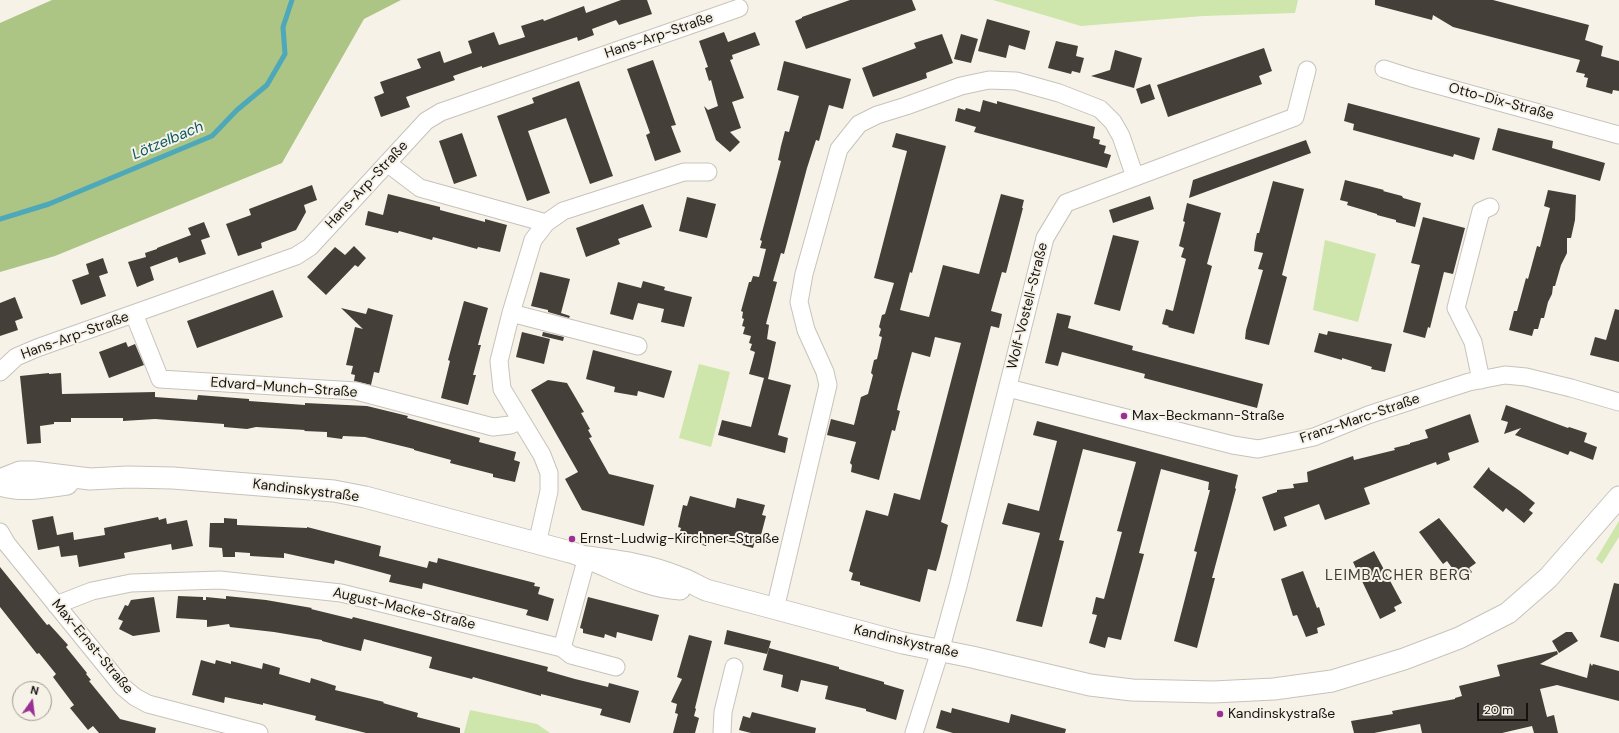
<!DOCTYPE html>
<html>
<head>
<meta charset="utf-8">
<style>
  body { margin:0 }
  #map { position:relative; width:1619px; height:733px; overflow:hidden; background:#f6f2e8; font-family:"DM Sans",sans-serif }
  canvas { display:block }
  .north { position:absolute; left:12px; top:681px; width:40px; height:40px; box-sizing:border-box; background:#f6f2e8; border:1px solid #9c9992; border-radius:50%; rotate:14deg; font-size:11px; font-weight:700; line-height:16px; text-align:center; color:#161411 }
  .north::after { content:''; display:block; margin:auto; width:14px; height:18px; background:#993194; clip-path:polygon(50% 0,100% 100%,50% 72%,0 100%) }
  .scale { position:absolute; left:1477px; top:703px; width:51px; height:18px; box-sizing:border-box; border:2px solid #161411; border-top:0; padding-left:5px; font-size:12px; line-height:14px; white-space:nowrap; color:#161411; -webkit-text-stroke:3px #f6f2e8; paint-order:stroke }
</style>
</head>
<body>
<div id="map">
<canvas width="1619" height="733"></canvas>
<div class="north">N</div>
<div class="scale">20 m</div>
</div>
<script>
const ctx = document.querySelector('canvas').getContext('2d');
ctx.lineJoin = 'round';
function paint(path, color) { ctx.fillStyle = color; ctx.fill(path, 'evenodd'); }
function strokePath(path, color, width, dash) { ctx.strokeStyle = color; ctx.lineWidth = width; ctx.lineCap = dash ? 'butt' : 'round'; ctx.setLineDash(dash || []); ctx.stroke(path); }
function drawText(font, color, halo, rows, align = 'center') {
  ctx.font = font + ' "DM Sans",sans-serif'; ctx.lineWidth = 4; ctx.setLineDash([]); ctx.textBaseline = 'middle'; ctx.strokeStyle = halo; ctx.fillStyle = color; for (const [text, x, y, turn = 0] of rows) {
    ctx.save(); ctx.translate(x, y); ctx.rotate((+turn || 0) * Math.PI / 180); ctx.textAlign = isNaN(turn) ? turn : align; if (halo) ctx.strokeText(text, 0, 0); ctx.fillText(text, 0, 0); ctx.restore();
  }
}
const green = new Path2D(`
  M993,0h305l-3,13 -92,3 -122,10z
  M1325,240l51,14 -18,68 -45,-12z
  M699,364l31,8 -19,75 -32,-9z
  M1619,521v16l-17,27 -6,-5z
  M470,710l67,14 13,9h-86z`);
const forest = new Path2D(`
  M52,0h349l-37,19 -82,144 -227,93 -55,16v-249z`);
const stream = new Path2D(`
  M0,219l49,-15 163,-68 25,-26 30,-25 18,-31 -2,-27 9,-27`);
const building = new Path2D(`
  M621,0h26l5,14 -33,11 -3,-5 -24,9 2,6 -16,6 -1,-4 -95,31v-2l-29,10 2,4 -49,17 4,10 -29,10 -7,-20 10,-4 -4,-11 41,-14 -4,-9 23,-8 4,12 28,-10 -4,-12 26,-9 5,13 26,-8 -4,-11 22,-7 1,2 40,-15 2,7z
  M850,0h62l4,10 -110,39 -11,-28 7,-3v-1z
  M1375,0h118l96,25 -4,15 18,6 -2,10 18,5v30l-6,-1 -1,4 -26,-7 2,-9 -4,-1 1,-3 -9,-2 4,-12 -127,-33 -20,-12 -1,5 -57,-15z
  M987,19l43,12 -5,19 -16,-5 -3,13 -28,-7z
  M724,32l4,10 27,-10 5,13 -28,10 1,4 -3,1 14,38 -12,4 9,26 -11,4 10,10 -10,10 -14,-12 -12,-34 4,4 10,-4 -7,-26 -2,1 -4,-13 3,-1 -9,-26z
  M942,34l11,29 -27,10 1,5 -54,19 -11,-29 54,-20 -2,-5z
  M961,34l17,5 -7,24 -17,-4z
  M1056,41l22,5 -2,10 8,2 -4,15 -8,-2 -1,3 -23,-6z
  M1264,48l8,23 -13,5 3,8 -94,33 -11,-32z
  M1115,50l27,8 -8,30 -43,-12 19,-6z
  M653,60l23,65 -5,1 10,26 -26,9 -9,-26 4,-2 -23,-64z
  M784,61l67,18 -8,30 -14,-4 -10,36 -3,-1 -9,28 -23,86 -3,-1 -8,28 4,1 -11,42 3,1 -2,14 9,3 -8,37 23,6 -13,50 10,3 -3,15 -67,-18 4,-15 29,7 13,-49 -15,-4 6,-22 -5,-2 2,-6 -3,-1 2,-7 -8,-2 2,-7 -3,-1 2,-7 -2,-1 1,-6 -2,-1 8,-29h2l2,-6 6,1 7,-28 -6,-1 2,-7 -2,-1 21,-79 -3,-1 3,-14 4,-15 4,1 10,-36 -22,-6z
  M579,81l34,95 -23,8 -24,-66 -38,13 22,62 -23,8 -30,-85 37,-13 -2,-5z
  M1150,84l5,15 -14,5 -5,-15z
  M983,100l14,4v-3l98,26 -2,11 7,2 -1,4 7,2 -2,7 7,2 -4,13 -133,-36 2,-5 -21,-6 3,-13 7,2 1,-2 14,4z
  M1348,103l132,35 -6,22 -20,-6 -1,3 -100,-27 1,-6 -10,-3z
  M1498,128l55,13 -1,7 53,15 -5,18 -108,-31z
  M462,133l15,43 -23,8 -15,-43z
  M896,133l50,13 -34,127 -2,-1 -10,38 29,7 14,-52 36,9 22,-80 23,6 -2,8h1l-17,65 -4,-1 -11,39 11,3 -3,14 -8,-2 -50,196 7,3 -8,32 -4,14 -8,-2 -8,33 -60,-17v-3l-9,-2 2,-7 -4,-2 17,-61 22,6 6,-23 26,7 41,-157 -26,-6 -5,20 -18,-5 -14,53 -1,5 3,1 -5,20 -3,-1 -13,50 -28,-8 1,-7 -2,-2 6,-21 -29,-7 4,-16 23,6 7,-28 7,-3 5,-19 -2,-2 3,-13 3,-1 5,-22 -3,-1 2,-7 -2,-2 3,-12 3,-1 9,-31 -20,-5 33,-127 -15,-4z
  M1306,140l5,13 -122,45 4,-18z
  M1345,180l39,10 -1,1 19,5 1,2 18,5 -6,24 -19,-5v-2l-19,-5v-1l-30,-9 1,-3 -8,-2z
  M1273,181l31,8 -22,86 5,2 -18,68 -24,-6 1,-9 17,-60 -5,-1 5,-16 -9,-2 1,-9 2,-9h2z
  M312,185l5,15 -13,5 2,7 -10,18 -35,13 1,5 -24,8 -12,-32 25,-9 -2,-6z
  M1548,190l28,5 -1,25 -4,18h-4v15l-6,12 -6,21h-2l-1,8 -4,8 -4,16h-3l-3,11h-4l-2,7 -23,-6 5,-19h3l9,-33 2,1 9,-33 3,1 10,-39 -6,-2z
  M388,194l52,13v3l45,12v-3l22,6 -7,27 -22,-5 -1,2 -44,-12 -1,3 -33,-9 -1,2 -33,-8 3,-14 15,4z
  M1150,196l4,13 -41,14 -4,-13z
  M687,197l29,7 -9,34 -28,-7z
  M1187,203l34,10 -14,51 5,2 -18,68 -26,-7 1,-1 -7,-2 4,-15 7,2 13,-52 -5,-2 3,-9 -5,-2 6,-24 -2,-1z
  M643,204l9,23 -34,12 2,5 -34,13 -10,-29z
  M1423,217l42,11 -12,46 -9,-2 -14,56 -2,-1 -3,11 -22,-6 17,-67 -9,-2z
  M204,222l6,15 -9,3 5,14 -27,9 -2,-6 -27,10 4,13 -17,7 -9,-25 18,-5 -1,-4 12,-4v-1l34,-13 -3,-7z
  M1113,235l26,6 -19,70 -26,-7z
  M354,246l12,12 -8,9 -3,-2 -29,30 -19,-18 28,-30 10,8z
  M103,258l5,15 -9,3 7,20 -25,9 -9,-25 17,-6 -3,-10z
  M540,272l30,7 -9,34 9,3 -1,2 -21,-6v-2l-17,-4z
  M643,281l22,6 -1,3 28,7 -8,30 -23,-5 3,-13 -26,-6 -5,17 -23,-6 8,-32 23,6z
  M273,290l10,27 -86,31 -10,-27z
  M15,297l8,21 -8,3 3,9 -18,6v-33z
  M464,301l24,7 -10,37h3l-8,30h3l-8,30 -27,-7 9,-37 -2,-1z
  M341,308l25,6 2,-6 25,7 -14,58 -5,-1 -3,13 -17,-4 1,-6 -4,-1 2,-8 -7,-1 9,-38 8,2z
  M1615,309l4,1v52l-29,-7 5,-18 11,3z
  M1057,313l14,3 -3,12 65,18 -1,4 131,34 -6,24 -113,-30 1,-4 -83,-22 -4,14 -13,-3z
  M1328,331l64,13 -7,28 -14,-3 1,-2 -30,-9v2l-28,-8 5,-19 8,2z
  M522,332l28,7 -6,25 -28,-7z
  M543,332l21,5 -1,4 -21,-5z
  M126,342l2,5 7,-3 9,21 -35,13 -10,-26z
  M593,350l79,21 -8,27 -26,-7 -1,5 -23,-4 1,-5 -29,-8z
  M49,373v1l12,-1 1,21 93,-2v5l42,3 1,-5 51,4v2l56,4v-2l62,3 41,10 -1,2 73,20 -1,4 37,10 -2,8 6,2 -5,20 -22,-5v-3l-43,-11 1,-3 -37,-10v-1l-49,-12 -22,-1 -1,3 -15,-2v-5l-23,-1 1,-1 -49,-3 -9,2 -23,-2v-3l-69,-5 -32,2v-3h-52v4h-17v2l-14,2 1,17 -14,1 -7,-68z
  M548,380l19,3 17,29 -3,1 9,16 -2,1 4,7 -3,1 20,36 45,11 -10,41 -62,-16 -17,-31 13,-7 -47,-82z
  M1506,405l62,23 1,-1 18,6 -3,9 13,5 -4,13 -23,-9 -2,4 -53,-20 6,-7 -17,6 4,-12 -7,-2z
  M1470,414l9,28 -31,11 2,7 -13,5 -1,-3 -72,26 6,16 -45,16 -6,-16 -35,13 3,9 -13,5 -12,-34 15,-5v-2l17,-2 -1,-4 15,-2 -1,-10 46,-16 1,4 41,-10 -1,-2 16,-4v-1l18,-5 -3,-8z
  M1037,421l201,54 -3,13 1,1 -24,89h3l-18,70 -23,-7 23,-89 -3,-1 16,-61h-2l1,-8 -48,-13 -22,84 5,1 -23,86 -13,-3 -3,11 -16,-5 8,-28 -5,-1 4,-17 8,2 18,-67 -5,-1 19,-69 -53,-13 -24,91 5,1 -22,86 -26,-6 24,-88 -38,-9 6,-21 31,8 18,-70 -24,-6z
  M1489,467l1,3 30,21 15,12 -6,7 4,3 -9,10 -18,-15 -3,4 -30,-25z
  M690,496l45,12 2,-10 28,7 -3,10 4,1 -6,23 -4,-1 -3,10 -44,-12 -3,10 -28,-8 3,-10 -3,-1 5,-22 4,1z
  M53,516l4,19 16,-3 1,8 31,-5 -1,-7 54,-11 1,3 7,-2 1,6 20,-4 6,26 -21,4 -1,-6 -47,9 1,5 -46,9 -2,-12 -16,2 -2,-11 -21,4 -6,-30z
  M224,518l13,1v6l70,3v-1l74,19 -2,10 48,12 2,-7 8,2 1,-5 97,25 -1,3 6,1 -2,7 16,5 -6,22 -22,-6 2,-5 -105,-27 -1,6 -33,-7 2,-7 -56,-15 -1,4 -50,-11v5l-34,-2v-3l-15,-1v5h-12l-1,-9 -13,-1 1,-24h14z
  M1439,518l37,45 -7,5 3,4 -11,8 -14,-19 -4,3 -24,-32z
  M1374,551l28,52 -8,4 2,4 -16,8 -27,-57z
  M0,567l47,58 2,-1 19,21 -2,2 21,26 -1,1 5,6 -2,1 31,38 36,9 -1,5h-56l-6,-7 -5,4 -18,-22 4,-3 -21,-28 3,-3 -17,-21 -2,1 -37,-47z
  M1303,571l14,37 2,-1 6,18 -8,3 1,5 -12,4 -9,-22 -4,1 -12,-37z
  M1614,583l5,1v58l-19,-5z
  M178,596l25,1v3h3v-3l20,2v-3l40,4 46,8 -1,1 41,10 1,-2 32,8 163,42 -1,4 28,8 33,8 1,-4 30,8 -9,32 -30,-8 2,-6 -61,-15v2l-68,-19 -1,2 -43,-11 3,-11 -68,-18 -3,12 -39,-10v-1l-48,-8 -44,-5 -1,-3 -22,3v-7l-31,-2z
  M154,597l6,35 -27,4 -14,-7 4,-8 -5,-2 7,-14 3,1 3,-6z
  M588,597l71,18 -7,26 -35,-9 -1,6 -11,-4 -1,4 -21,-5v-4l-3,-1z
  M727,630l44,11 -4,13 -43,-10z
  M1566,632h6l6,9 -19,12 -7,-12z
  M689,635l23,6 -17,67 1,1 -2,7 5,2 -4,15h-22l5,-19 -3,-1 2,-9 -6,-2 11,-23 -5,-2z
  M769,648l70,19v2l45,13v2l20,6 -8,30 -30,-9v-2l-41,-10 3,-13 -27,-6 -3,12 -17,-5 2,-12 -20,-5z
  M1557,651l1,3 -18,10 47,14 3,-15 2,3 1,-2 26,7v30l-62,-16 -17,4 7,28 7,-2 4,18h-24l-2,-7 -30,7h-80l-2,-9 -46,9h-20l-3,-12 42,-7 -1,-3 63,-12v-1l7,-2 -3,-10 41,-10 -3,-11z
  M201,660l14,4 1,-4 15,4v-3l31,8 1,-6 17,5 -1,6 31,9 1,-5 25,8 -1,4 49,12 -1,1 35,10 -1,4 43,11v5h-94l-51,-13 1,-4 -53,-13v2l-38,-8 -1,6 -32,-8z
  M952,708l57,15 2,-9 55,15 -1,4h-112l-17,-5 5,-18 10,3z
  M752,712l64,16 -1,5h-64l-12,-3 4,-14 7,2z`);
const minor = new Path2D(`
  M1384,69l28,9 207,57
  M387,163l33,25 126,35
  M511,313l127,33
  M134,314l26,65 196,12 137,36 17,-2 10,-4
  M0,372l16,-15 21,-9 259,-92 14,-9 116,-126 15,-9 298,-104
  M1481,380l-8,-38 -17,-34 25,-97 9,-4
  M1008,388l225,57 25,4 56,-12 54,-22 70,-23 31,-10 36,-7 21,2 45,11 48,14
  M0,532l7,12 116,143 12,10 13,7 111,29
  M537,544l12,-53v-18l-7,-18 -40,-66 -3,-28 12,-48 22,-73 13,-17 17,-12 121,-39h24
  M56,605l36,-14 39,-8 89,-3 121,13 221,55 25,-91
  M775,609l53,-224 -3,-13 -19,-42 -7,-28 5,-28 35,-125 20,-25 18,-9 29,-9 55,-20 28,-6 27,1 43,12 41,16 13,13 8,14 14,41
  M562,648l9,7 45,12
  M722,733l1,-21 11,-45
  M914,733l26,-82 18,-65 87,-348 21,-35 229,-86 12,-47`);
const tertiary = new Path2D(`
  M0,480l20,-8h13l57,7 38,-2 45,1 161,13 31,6 205,55c37,11 70,35 110,37
  M0,485c22,7 45,2 67,-1
  M587,557c31,4 62,8 91,20 10,3 19,9 28,13l197,53 69,14 118,28 42,5 81,2 61,-3 58,-8 72,-22 55,-21 49,-25 40,-35 71,-81`);
const markers = [
  [1124,416,4,"#993194"],
  [572,539,4,"#993194"],
  [1220,714,4,"#993194"]
];
const streetNames = [
  ["Hans-Arp-Straße",659,36,-19],
  ["Otto-Dix-Straße",1501,102,15],
  ["Hans-Arp-Straße",367,185,-47],
  ["Wolf-Vostell-Straße",1028,306,-76],
  ["Hans-Arp-Straße",75,336,-20],
  ["Edvard-Munch-Straße",284,388,4],
  ["Franz-Marc-Straße",1360,419,-19],
  ["Kandinskystraße",306,491,7],
  ["August-Macke-Straße",404,609,13],
  ["Kandinskystraße",906,642,13],
  ["Max-Ernst-Straße",92,647,50]
];
const poiNames = [
  ["Max-Beckmann-Straße",1132,416],
  ["Ernst-Ludwig-Kirchner-Straße",580,539],
  ["Kandinskystraße",1228,714]
];
const waterNames = [
  ["Lötzelbach",168,141,-23]
];
const neighbourhoodNames = [
  ["LEIMBACHER BERG",1398,576]
];
paint(green, '#cee5ab');
paint(forest, '#acc484');
strokePath(stream, '#4da8ba', 5);
paint(building, '#444039');
strokePath(minor, '#c7c3ba', 19);
strokePath(tertiary, '#c7c3ba', 23);
strokePath(minor, '#fff', 17);
strokePath(tertiary, '#fff', 21);
for (const [x, y, r, color] of markers) { const dot = new Path2D(); dot.arc(x, y, r, 0, 2 * Math.PI); ctx.fillStyle = color; ctx.fill(dot); strokePath(dot, '#f6f2e8', 1.5); }
drawText('14px', '#161411', '#f6f2e8', streetNames);
drawText('14px', '#161411', '#f6f2e8', poiNames, 'left');
drawText('italic 15px', '#085966', '#f6f2e8', waterNames);
ctx.letterSpacing = '1px';
drawText('15px', '#413e36', '#f6f2e8', neighbourhoodNames);
ctx.letterSpacing = '0px';
</script>
</body>
</html>
